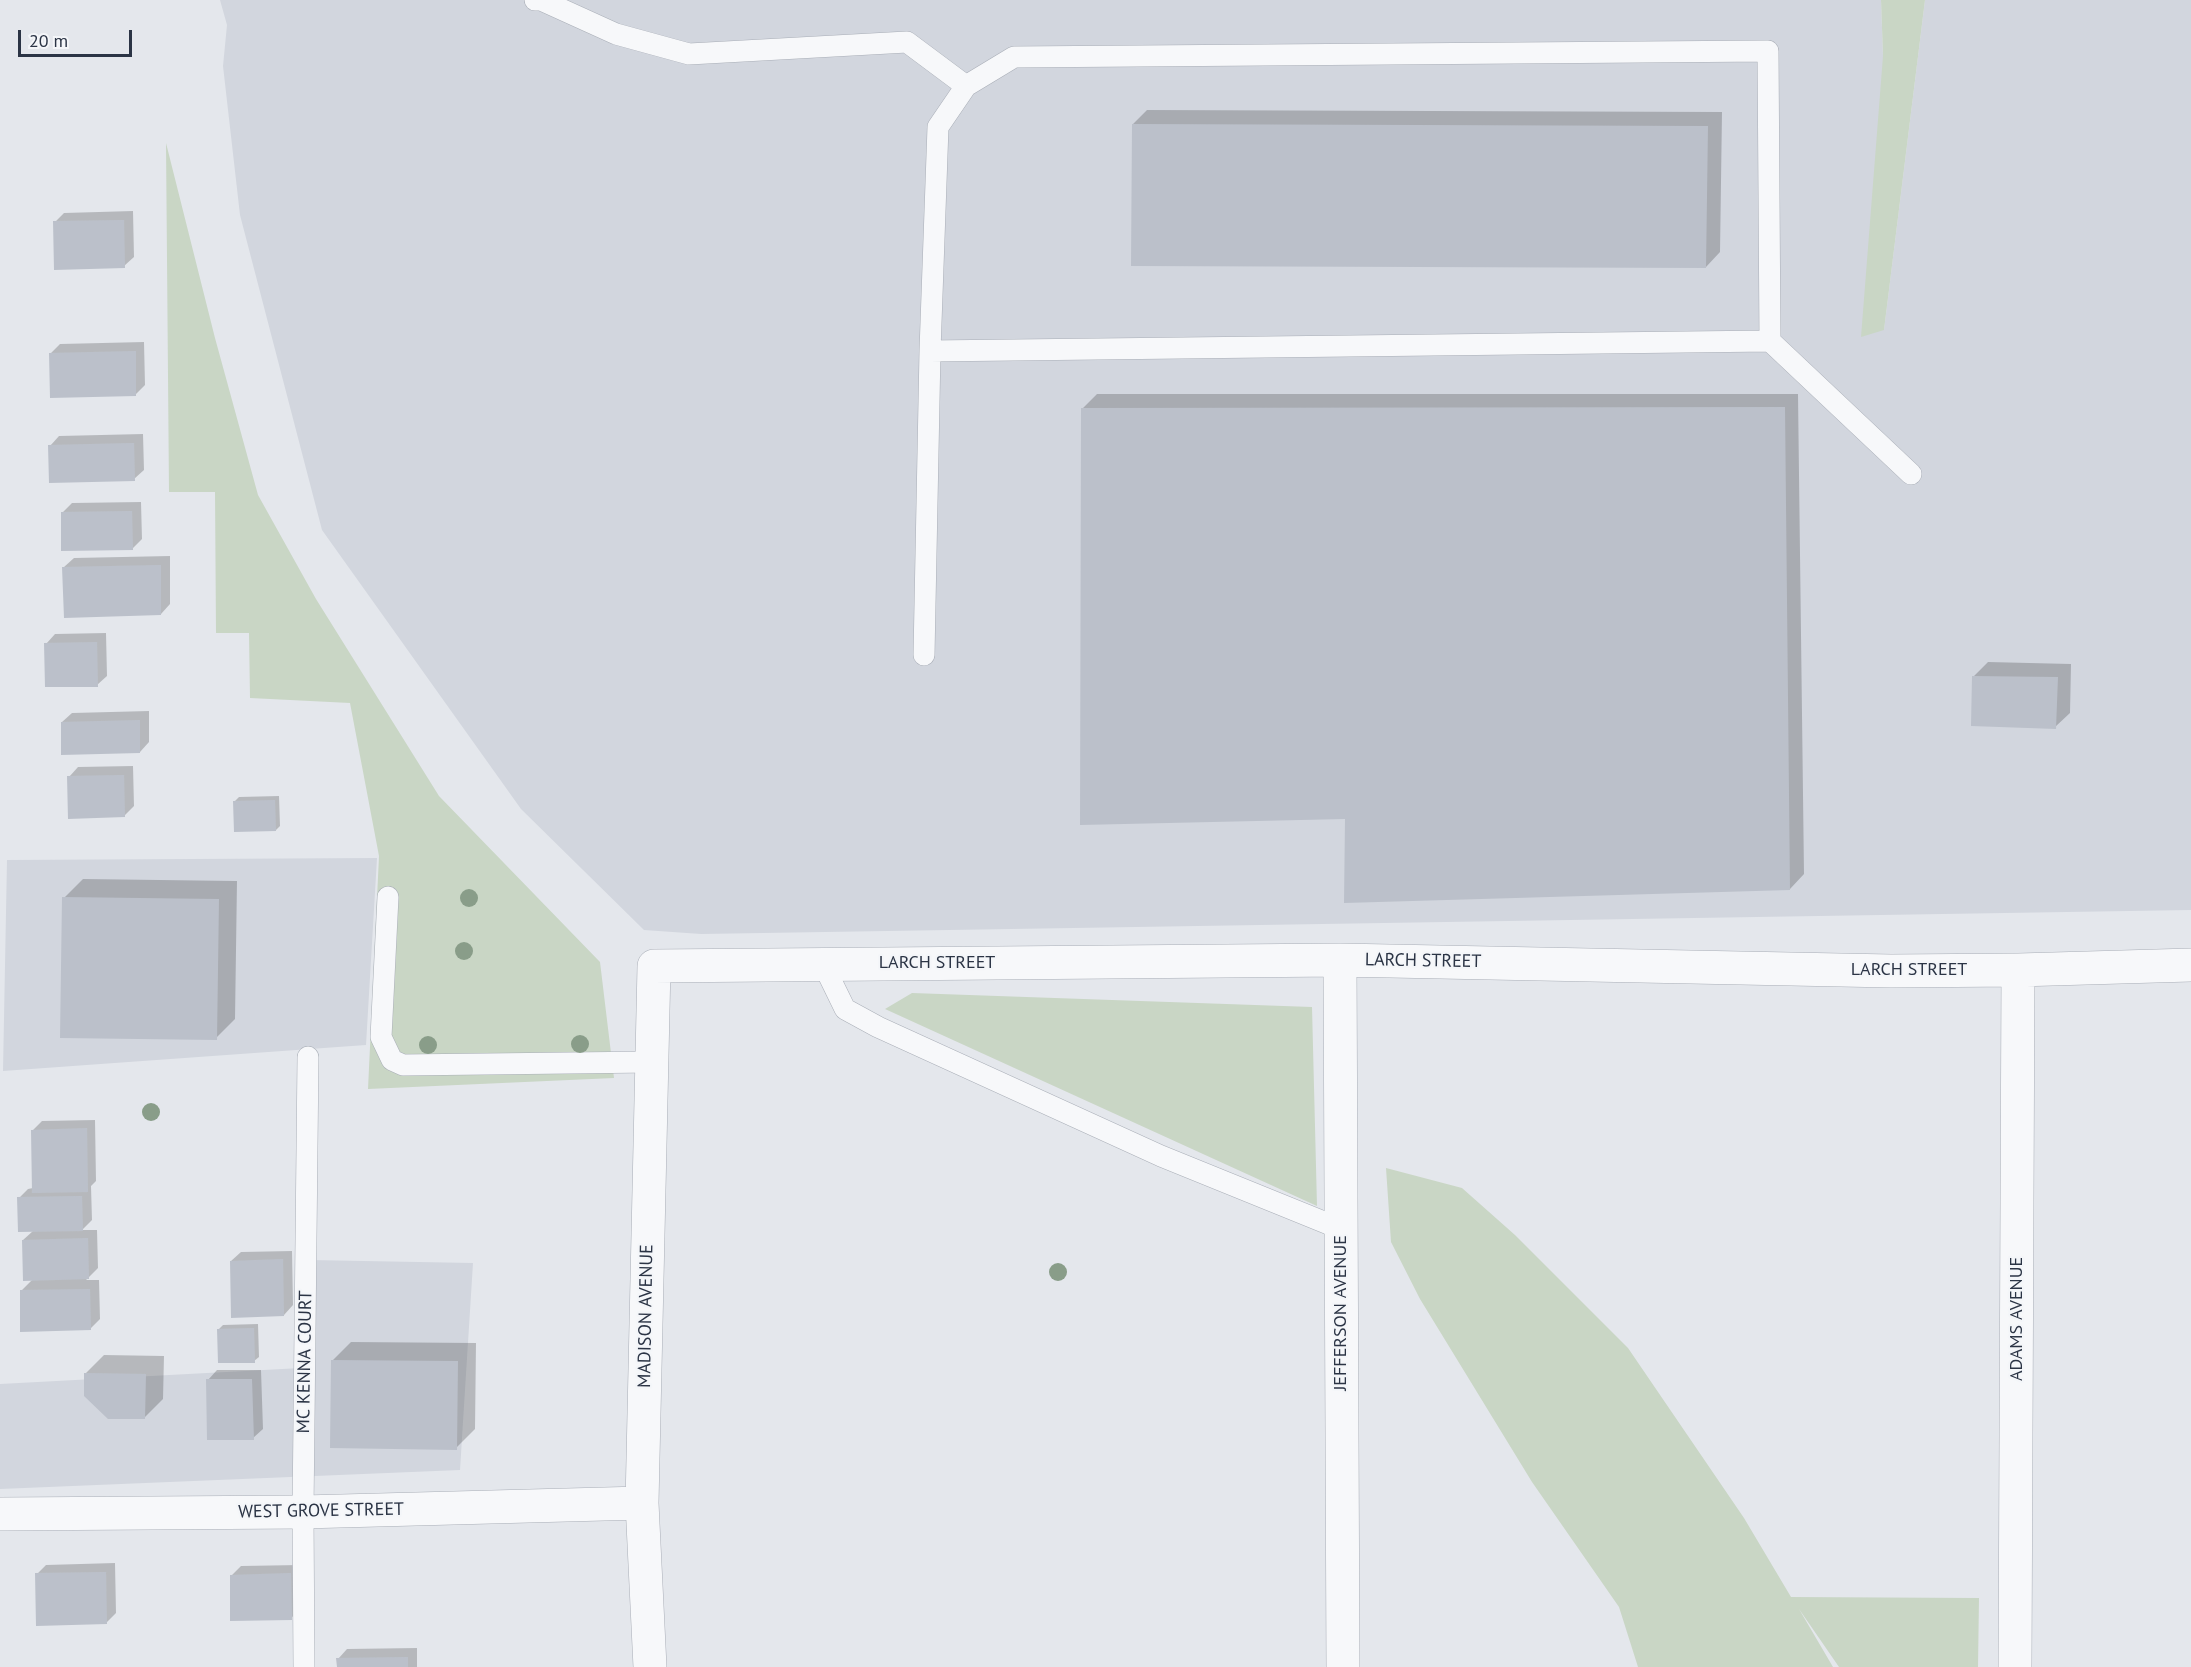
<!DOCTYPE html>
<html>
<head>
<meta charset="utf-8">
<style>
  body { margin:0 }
  #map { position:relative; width:2191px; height:1667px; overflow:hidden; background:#e4e7ec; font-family:"PT Sans",sans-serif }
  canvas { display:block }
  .scale { position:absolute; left:18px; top:30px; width:114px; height:27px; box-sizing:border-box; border:3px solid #2b3445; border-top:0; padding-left:8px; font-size:18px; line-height:21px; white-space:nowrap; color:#2b3445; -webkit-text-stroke:4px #f4f6f9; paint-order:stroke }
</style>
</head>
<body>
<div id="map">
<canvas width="2191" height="1667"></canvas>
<div class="scale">20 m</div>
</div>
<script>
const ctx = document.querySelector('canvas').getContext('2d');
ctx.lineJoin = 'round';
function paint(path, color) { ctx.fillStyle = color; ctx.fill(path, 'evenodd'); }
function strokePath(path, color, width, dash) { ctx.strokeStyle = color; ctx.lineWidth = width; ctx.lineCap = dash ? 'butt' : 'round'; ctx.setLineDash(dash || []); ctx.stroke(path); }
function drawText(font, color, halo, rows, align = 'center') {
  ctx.font = font + ' "PT Sans",sans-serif'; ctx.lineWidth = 4.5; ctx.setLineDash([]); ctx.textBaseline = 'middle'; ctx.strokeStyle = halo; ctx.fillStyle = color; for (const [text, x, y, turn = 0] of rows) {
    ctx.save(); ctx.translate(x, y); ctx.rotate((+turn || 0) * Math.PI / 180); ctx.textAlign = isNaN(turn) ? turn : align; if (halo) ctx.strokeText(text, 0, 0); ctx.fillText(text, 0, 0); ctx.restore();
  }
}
const built = new Path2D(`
  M220,0h1661l2,56 1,274 41,-330h266v910l-1490,24 -57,-4 -123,-121 -199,-279 -82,-315 -17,-149 4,-41z
  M377,858l-11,187 -363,26 4,-211z
  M309,1260l164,3 -13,207 -460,19v-105l301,-16z`);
const green = new Path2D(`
  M1881,0h44l-41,330 -23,7 22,-281z
  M166,143l49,195 43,157 58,104 123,197 161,166 14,116 -246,11 11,-233 -29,-153 -100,-5 -1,-65h-33l-1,-141h-46z
  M912,993l400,14 5,199 -432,-197z
  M1386,1168l76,20 53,47 113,113 116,170 47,79 188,1 -1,69h-139l-40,-58 34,58h-195l-19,-60 -87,-125 -112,-183 -29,-57z`);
const shadow = new Path2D(`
  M1147,110l575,2 -2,140 -14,15 -573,-143z
  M133,211l1,46 -10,9 -69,-44 9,-9z
  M144,342l1,43 -9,9 -86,-40 10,-10z
  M1097,394h701l6,480 -14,15 -443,-71 -265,-409z
  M143,434l1,36 -10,9 -84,-33 9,-10z
  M141,502l1,37 -10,10 -70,-36 10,-10z
  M170,556v48l-9,10 -97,-47 10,-9z
  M106,633l1,43 -10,9 -51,-41 9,-10z
  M1988,662l83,2 -1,49 -15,14 -81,-51z
  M149,711v31l-9,10 -78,-30 10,-9z
  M133,766l1,40 -10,10 -55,-39 9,-10z
  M279,796l1,30 -4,4 -41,-29 4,-4z
  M83,879l154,2 -2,138 -19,19 -152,-140z
  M95,1120l1,61 -5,5 1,34 -10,10h15l1,38 -12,12h13l1,39 -10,10 -69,-38 12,-12 -10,-39 10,-9 -14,-33 9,-9 5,-1 -1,-57 10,-10z
  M292,1251l1,54 -9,10 -53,-54 10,-9z
  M258,1324l1,33 -5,4 -35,-32 4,-4z
  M351,1342l125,1 -1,86 -19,19 -124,-87z
  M104,1355l60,1 -1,43 -19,19 -59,-44z
  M217,1370h44l2,59 -10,9 -45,-58z
  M115,1563l1,50 -10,10 -69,-49 9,-9z
  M300,1565l1,44 -10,9 -60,-42 10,-10z
  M417,1648v19h-79v-8l9,-10z`);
const building = new Path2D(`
  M1132,124l576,2 -2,142 -575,-2z
  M124,220l1,48 -71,2 -1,-49z
  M136,351v45l-86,2 -1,-45z
  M1785,407l5,483 -446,13 1,-84 -265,6 1,-417z
  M134,443l1,38 -86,2 -1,-38z
  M132,511l1,39 -72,1v-39z
  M161,565v50l-97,3 -2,-51z
  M97,642l1,45h-53l-1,-44z
  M1972,676l86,1 -2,52 -85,-3z
  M140,720v33l-79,2v-33z
  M124,775l1,42 -57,2 -1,-43z
  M275,800l1,31 -42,1 -1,-31z
  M62,897l157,2 -2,141 -157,-2z
  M87,1128l1,64 -56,1 -1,-63z
  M82,1196l1,35 -65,1 -1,-35z
  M88,1238l1,41 -66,2 -1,-41z
  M283,1259l1,57 -53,2 -1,-57z
  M90,1289l1,41 -71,2v-42z
  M254,1328l1,35h-37l-1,-34z
  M331,1360l127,1 -1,89 -127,-2z
  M84,1373l62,1 -1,45h-37l-24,-23z
  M206,1379h46l2,61h-47z
  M106,1572l1,52 -71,2 -1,-53z
  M291,1573l1,47 -62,1v-46z
  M408,1657v10h-71l-1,-9z`);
const lane = new Path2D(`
  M535,0h6l75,34 73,20 218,-12 59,44
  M930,351l840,-10
  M924,655l6,-304 8,-224 28,-41 48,-29 754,-6 2,290 141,133
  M388,897l-7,140 11,23 11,5 249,-3
  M823,964l22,45 33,18 283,129 180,73
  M304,1667l-1,-155 5,-455`);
const street = new Path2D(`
  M1340,960l3,707
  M0,1514l303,-2 339,-9
  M650,1667l-8,-164 12,-537 686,-6 551,11 127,-1 173,-5
  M2015,1667l3,-697`);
const trees = [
  [469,898],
  [464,951],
  [580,1044],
  [428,1045],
  [151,1112],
  [1058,1272]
];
const streetNames = [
  ["LARCH STREET",1423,961,1],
  ["LARCH STREET",937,963],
  ["LARCH STREET",1909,970],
  ["JEFFERSON AVENUE",1341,1313,-90],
  ["MADISON AVENUE",646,1316,-89],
  ["ADAMS AVENUE",2017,1319,-90],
  ["MC KENNA COURT",305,1362,-89],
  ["WEST GROVE STREET",321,1511,-1]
];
paint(built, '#d2d6de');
paint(green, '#c9d6c5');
paint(shadow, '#0003');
paint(building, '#bbc0ca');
strokePath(lane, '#a9aeb7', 22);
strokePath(street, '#a9aeb7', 34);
strokePath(lane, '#f7f8fa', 21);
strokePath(street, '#f7f8fa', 33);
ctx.fillStyle = '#899d89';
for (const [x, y] of trees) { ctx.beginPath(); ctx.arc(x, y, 9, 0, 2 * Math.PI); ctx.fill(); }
drawText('18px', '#2b3445', '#f4f6f9', streetNames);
</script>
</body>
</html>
